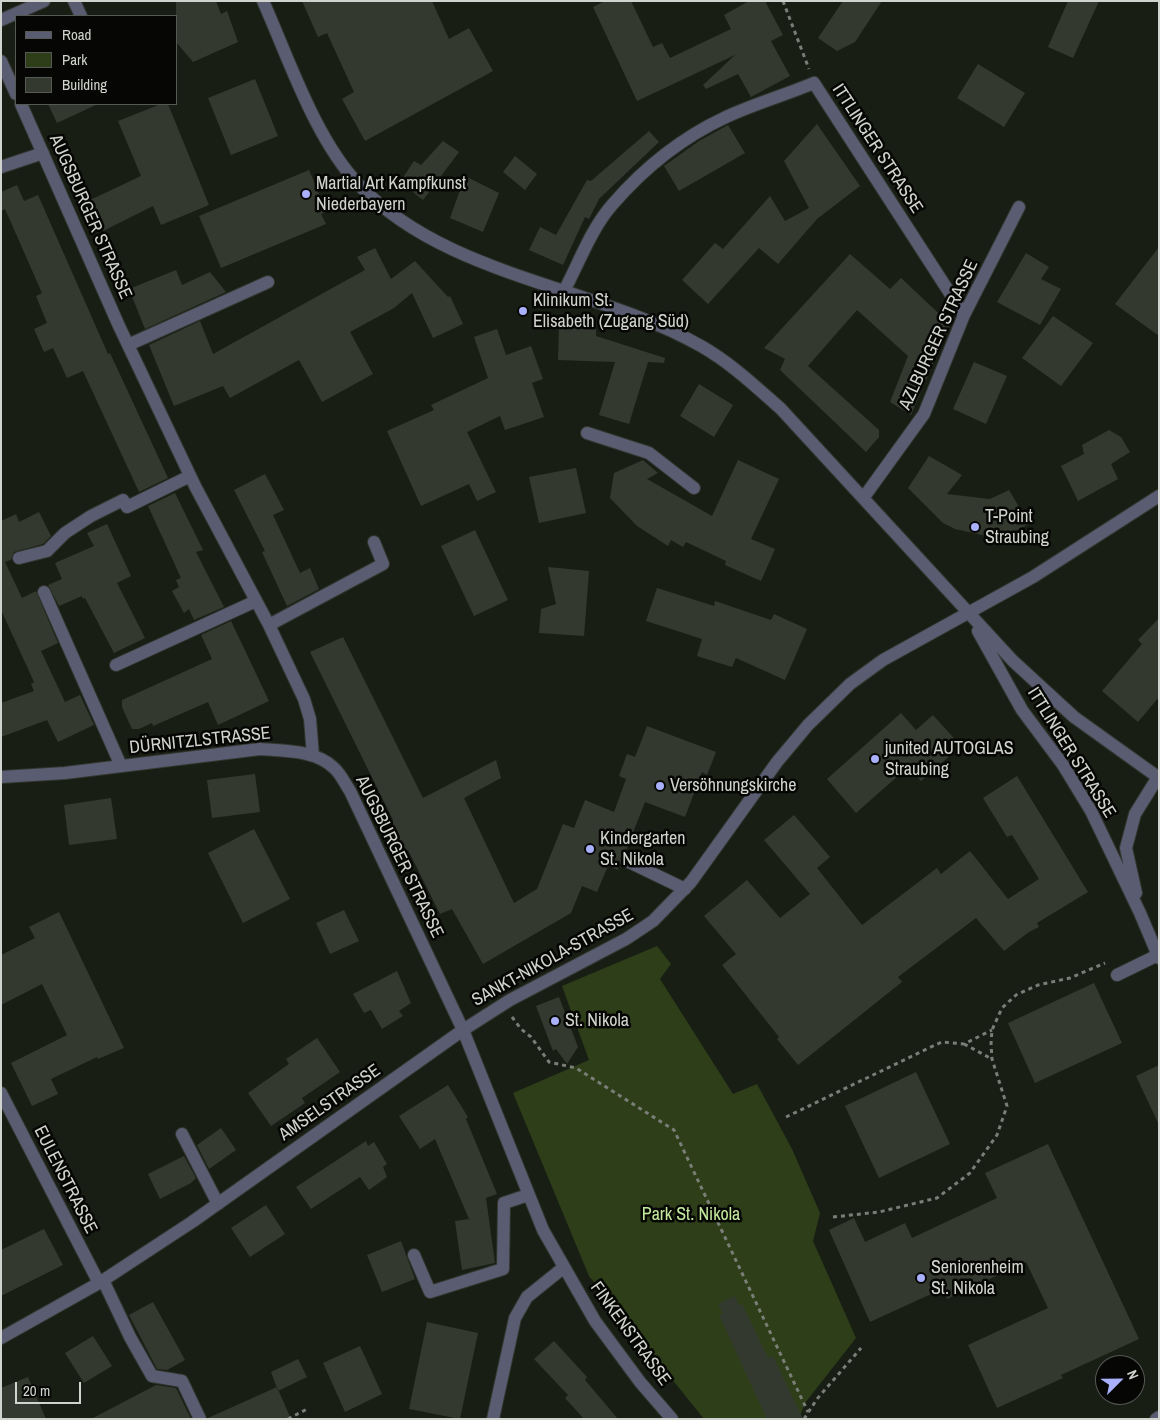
<!DOCTYPE html>
<html>
<head>
<meta charset="utf-8">
<style>
  body { margin:0 }
  #map { position:relative; width:1160px; height:1420px; overflow:hidden; background:#191e15; font-family:"Archivo Narrow",sans-serif }
  canvas { display:block }
  .frame { position:absolute; inset:0; border:2px solid #d1d4ce; pointer-events:none }
  .legend { position:absolute; left:15px; top:15px; width:162px; height:90px; box-sizing:border-box; background:#060704; border:1px solid #575955; margin:0; padding:6px 9px; list-style:none; font-size:15px; color:#d1d4ce }
  .legend li { display:flex; align-items:center; gap:10px; height:25px }
  .legend b { width:25px; border:1px solid #575955 }
  .north { position:absolute; left:1095px; top:1355px; width:50px; height:50px; box-sizing:border-box; background:#060704; border:1px solid #575955; border-radius:50%; rotate:67deg; font-size:14px; font-weight:700; line-height:20px; text-align:center; color:#d1d4ce }
  .north::after { content:''; display:block; margin:auto; width:18px; height:22px; background:#a9b0fc; clip-path:polygon(50% 0,100% 100%,50% 72%,0 100%) }
  .scale { position:absolute; left:15px; top:1382px; width:66px; height:22px; box-sizing:border-box; border:2px solid #d1d4ce; border-top:0; padding-left:6px; font-size:15px; line-height:18px; white-space:nowrap; color:#d1d4ce; -webkit-text-stroke:4px #060704; paint-order:stroke }
</style>
</head>
<body>
<div id="map">
<canvas width="1160" height="1420"></canvas>
<div class="frame"></div>
<ul class="legend">
<li><b style="height:6px;background:#5a5c72"></b>Road</li>
<li><b style="height:14px;background:#2d3e19"></b>Park</li>
<li><b style="height:14px;background:#34392f"></b>Building</li>
</ul>
<div class="north">N</div>
<div class="scale">20 m</div>
</div>
<script>
const ctx = document.querySelector('canvas').getContext('2d');
ctx.lineJoin = 'round';
function paint(path, color) { ctx.fillStyle = color; ctx.fill(path, 'evenodd'); }
function strokePath(path, color, width, dash) { ctx.strokeStyle = color; ctx.lineWidth = width; ctx.lineCap = dash ? 'butt' : 'round'; ctx.setLineDash(dash || []); ctx.stroke(path); }
function drawText(font, color, halo, rows, align = 'center') {
  ctx.font = font + ' "Archivo Narrow",sans-serif'; ctx.lineWidth = 5; ctx.setLineDash([]); ctx.textBaseline = 'middle'; ctx.strokeStyle = halo; ctx.fillStyle = color; for (const [text, x, y, turn = 0] of rows) {
    ctx.save(); ctx.translate(x, y); ctx.rotate((+turn || 0) * Math.PI / 180); ctx.textAlign = isNaN(turn) ? turn : align; if (halo) ctx.strokeText(text, 0, 0); ctx.fillText(text, 0, 0); ctx.restore();
  }
}
const green = new Path2D(`
  M657,946l14,18 -11,15 73,115 24,-10 35,65 28,64 -7,28 43,97 -51,65 -6,16h-95l-115,-143 -76,-183 76,-33 -27,-74z`);
const building = new Path2D(`
  M176,1h40l5,13 6,-3 11,31 -45,20 -17,-20z
  M302,1h130l17,38 20,-11 24,43 -128,70 -23,-42 12,-7 -27,-59 -9,4z
  M605,1h26l22,46 9,-4 8,15 61,-29 -7,-14 25,-14h16l18,34 -12,6 19,35 -39,21 -13,-23 -32,15 -3,-4 32,-30 -98,46 -44,-94z
  M843,1h39l-27,41 -18,9 -19,-13z
  M1068,1h31l-26,57 -25,-11z
  M978,64l47,29 -21,34 -47,-29z
  M255,79l23,57 -47,19 -23,-57z
  M48,104h50l-41,19z
  M161,104h7l41,101 -48,20 -8,-19 -50,25 -15,-30 53,-25 -23,-55z
  M817,124l43,62 -43,33 -39,45 -19,-16 -51,56 -26,-24 33,-37 8,6 47,-53 15,25 24,-13 -25,-47z
  M728,125l17,28 -66,38 -15,-25 35,-25z
  M649,131l10,11 -60,57 -10,20 -4,-2 -22,48 -34,-15 11,-23 16,8 31,-55 4,1z
  M443,141l16,11 -36,48 -23,-18 14,-21 7,4z
  M515,156l22,18 -12,16 -22,-18z
  M309,170l18,42 -6,2 5,10 -105,44 -22,-52z
  M465,176l34,17 -16,39 -33,-14z
  M17,185l7,16 14,-6 70,159 2,-1 58,125 -29,14 -56,-121 -16,7 -14,-30 -9,4 -10,-23 13,-6 -11,-27 6,-3 -37,-84 -4,2v-19z
  M1159,247v89l-44,-32z
  M375,248l16,31 24,-18 33,36 2,-1 13,28 -30,14 -21,-45 -18,15 -44,24 23,42 -51,28 -23,-42 -69,38 -7,-12 -49,20 -25,-61 51,-24 13,33 152,-84 -8,-13z
  M1026,253l23,14 -8,12 20,10 -21,36 -43,-23z
  M850,254l40,35 11,-11 49,46 -39,91 -21,-13 18,-46 -51,-46 -49,56 71,64v7l-13,15 -86,-82 5,-11 -21,-11z
  M176,270l6,15 28,-13 16,20 -81,37 -16,-40z
  M1053,316l40,27 -32,43 -39,-28z
  M559,328l37,1v7l69,22 -1,5 -16,-1 -19,62 -30,-9 16,-53 -57,-2z
  M497,329l9,26 25,-9 12,33 -11,4 12,34 -39,13 -5,-14 -33,16 29,60 -19,9 -8,-17 -48,22 -34,-75 47,-21 -3,-5 57,-27 -14,-41z
  M974,362l33,14 -21,48 -33,-15z
  M699,384l34,21 -19,32 -34,-21z
  M1109,430l12,7 9,15 -19,12 7,15 -40,22 -17,-35 23,-12 -2,-9z
  M929,456l33,19 -15,19 43,5 19,-9 20,34 -29,15 -45,-10 -12,-6 -35,-35z
  M643,460l15,13 -11,6 65,37 26,-56 41,19 -28,60 24,10 -14,32 -36,-16 1,-4 -40,-19 -3,5 -12,-7 -3,6 -31,-20 -27,-28 4,-25z
  M576,468l10,45 -47,10 -10,-46z
  M265,474l19,36 -11,5 27,58 10,-5 9,21 -32,17 -25,-54 3,-1 -31,-61z
  M175,493l28,57 -7,2 28,55 -30,13 -5,-11 -5,4 -12,-22 7,-4 -3,-7 5,-2 -33,-72z
  M39,512l12,24 -8,8 -29,8 -3,8 -6,2 17,36 14,-7 22,52 -17,8 24,51 15,-7 14,30 -36,17 -11,-22 -46,17v-34l33,-12 -3,-7 3,-2 -33,-72v-89l15,-7 3,8z
  M107,524l24,52 -14,7 28,55 -31,15 -29,-55 -2,1 -1,-3 -23,10 -11,-21 14,-6 -7,-16 39,-17 -7,-13z
  M475,530l33,70 -34,16 -33,-70z
  M548,567l41,4 -5,65 -45,-3 2,-24 15,-5z
  M657,588l57,18 1,-5 56,19 3,-6 33,15 -22,51 -49,-22 -4,9 -35,-11 5,-17 -56,-18z
  M1159,618v79l-21,25 -36,-31 40,-47 -4,-4z
  M231,621l38,80 -51,24 -10,-23 -55,24 -1,-3 -13,6h-7l-10,-22v-7l90,-41 -11,-24z
  M343,637l80,161 73,-38 5,18 -37,20 50,105 23,-14 26,-65 11,4 11,-28 29,12 12,-33 -7,-3 8,-22 8,3 12,-31 69,26 -9,23 -5,-3 -17,45 -40,-15 -20,51 -5,5 -2,12 -10,-4 -11,26 -15,-6 -11,27 -88,51 -31,-55 -12,5 -32,-64 -4,2 -13,-31 2,-1 -83,-168z
  M901,713l15,17 17,-15 28,31 -40,35 -13,-14 -52,46 -29,-34z
  M255,774l5,38 -48,6 -5,-38z
  M1017,776l71,116 -51,31 2,4 -10,5 -25,19 -28,-33 -78,59 4,5 -104,83 -21,-26 2,-2 -57,-72 14,-11 -32,-38 43,-36 33,38 30,-24 -46,-54 30,-25 36,42 -13,11 45,57 75,-57 4,6 29,-23 38,48 31,-20 -27,-44 -5,2 -24,-39z
  M111,798l6,41 -48,6 -5,-40z
  M254,829l36,70 -47,24 -35,-70z
  M344,910l15,31 -29,13 -14,-31z
  M59,912l65,136 -26,11 -1,-2 -46,22 7,15 -26,12 -21,-43 56,-28 -25,-51 -41,21v-50l34,-17 -6,-11z
  M397,971l14,32 -12,8 4,5 -21,13 -11,-19 -7,3 -11,-19z
  M1094,983l28,60 -87,40 -27,-60z
  M559,997l19,50 -11,17 -11,-15 -3,2 -17,-45z
  M317,1038l23,34 -38,26 3,5 -34,23 -23,-33 41,-29 -3,-5z
  M1159,1065v60l-23,-49z
  M916,1072l34,72 -71,34 -34,-72z
  M448,1085l20,32 -2,2 31,75 -11,4 9,65 -33,7 -7,-49 14,-2 -34,-80 -15,10 -21,-33z
  M221,1128l15,22 -27,19 -12,-24z
  M366,1141l2,5 6,-4 13,22 -4,3 4,10 -18,13 -9,-13 -49,32 -15,-22z
  M1048,1144l91,195 -78,36 2,3 -66,30 -29,-63 80,-37 -22,-46 -79,37 -5,-10 -72,33 -41,-92 25,-12 11,24 40,-19 7,15 85,-40 -12,-25z
  M184,1156l12,22 -5,5 -31,16 -12,-25z
  M266,1205l19,29 -35,23 -19,-29z
  M44,1229l19,36 -62,31v-46z
  M401,1241l14,38 -33,13 -15,-37z
  M735,1296l4,9 3,-1 26,54 5,-2 30,63h-36l-48,-104 4,-2 -5,-9z
  M153,1302l32,58 -18,10 -10,-1 -28,-54z
  M427,1322l51,11 -18,86 -51,-10z
  M93,1336l19,30 -28,17 -19,-30z
  M554,1341l33,36 -2,3 33,39h-34l-19,-21 3,-3 -34,-36z
  M360,1346l22,48 -37,18 -22,-49z
  M298,1359l9,18 -29,14 -7,-19z
  M28,1377l18,42h-45v-31z
  M156,1385l20,3 15,31h-100z
  M277,1387l14,32h-83v-1z`);
const path = new Path2D(`
  M783,1l26,68
  M512,1017l9,12 10,8 18,25 27,6 98,62 134,282
  M964,1044l28,15
  M786,1117l147,-71 9,-4 22,2 28,-14
  M833,1217l46,-5 58,-14 33,-25 27,-38 10,-29 -15,-47 -1,-15 1,-14 10,-22 14,-13 22,-10 32,-7 35,-15
  M288,1419l21,-11
  M804,1419l13,-20 44,-51`);
const minor = new Path2D(`
  M74,1l7,15
  M263,1c26,58 52,138 96,184 88,92 234,100 342,161 30,17 55,41 80,63l232,252 61,56 85,61
  M1,20l43,-19
  M1,61l15,33
  M21,104l98,222 76,160 74,139 35,74 6,20 3,37
  M1,167l42,-14
  M564,291c15,-28 27,-62 48,-86 31,-36 71,-68 114,-88 28,-13 59,-22 88,-34l150,232
  M128,345l140,-63
  M587,433l62,20 45,35
  M864,497l60,-83 40,-99 55,-108
  M19,558l28,-7 18,-18 26,-17 32,-16 4,7 63,-31
  M44,592l77,174
  M269,625l114,-61 -9,-22
  M978,631l44,79 41,55 28,46 49,102 19,45
  M116,665l140,-64
  M1,777l64,-4 195,-24c24,2 56,1 74,19 7,6 11,16 16,23l113,239 80,200 52,91 45,61 32,37
  M627,861l58,28
  M1136,893l-10,-45 9,-34 23,-37
  M1117,975l41,-20
  M1,1093l98,190
  M182,1134l36,70
  M414,1255l16,37 73,-23 1,-66 24,-8
  M103,1280l27,57 22,39 30,5 18,38
  M1,1338l98,-55 93,-61 271,-192 47,-30 116,-61 27,-18 38,-39 86,-120 31,-37 42,-41 33,-24 150,-83 126,-81
  M493,1419l22,-101 12,-21 36,-29
  M1156,1419l3,-2`);
const markers = [
  [306,194,5,"#a9b0fc"],
  [523,311,5,"#a9b0fc"],
  [975,527,5,"#a9b0fc"],
  [875,759,5,"#a9b0fc"],
  [660,786,5,"#a9b0fc"],
  [590,849,5,"#a9b0fc"],
  [555,1021,5,"#a9b0fc"],
  [921,1278,5,"#a9b0fc"]
];
const streetNames = [
  ["ITTLINGER STRASSE",877,149,57],
  ["AUGSBURGER STRASSE",90,217,66],
  ["AZLBURGER STRASSE",939,335,-65],
  ["DÜRNITZLSTRASSE",200,741,-6],
  ["ITTLINGER STRASSE",1071,753,58],
  ["AUGSBURGER STRASSE",399,857,64],
  ["SANKT-NIKOLA-STRASSE",553,958,-29],
  ["AMSELSTRASSE",330,1103,-35],
  ["EULENSTRASSE",65,1180,63],
  ["FINKENSTRASSE",630,1334,54]
];
const poiNames = [
  ["Martial Art Kampfkunst",316,184],
  ["Niederbayern",316,205],
  ["Klinikum St.",533,301],
  ["Elisabeth (Zugang Süd)",533,322],
  ["T-Point",985,517],
  ["Straubing",985,538],
  ["junited AUTOGLAS",885,749],
  ["Straubing",885,770],
  ["Versöhnungskirche",670,786],
  ["Kindergarten",600,839],
  ["St. Nikola",600,860],
  ["St. Nikola",565,1021],
  ["Seniorenheim",931,1268],
  ["St. Nikola",931,1289]
];
const parkNames = [
  ["Park St. Nikola",691,1215]
];
paint(green, '#2d3e19');
paint(building, '#34392f');
strokePath(minor, '#33372f', 14);
strokePath(path, '#7a7e77', 3, [4, 4]);
strokePath(minor, '#5a5c72', 12);
for (const [x, y, r, color] of markers) { const dot = new Path2D(); dot.arc(x, y, r, 0, 2 * Math.PI); ctx.fillStyle = color; ctx.fill(dot); strokePath(dot, '#060704', 2); }
drawText('18px', '#d1d4ce', '#060704', streetNames);
drawText('18px', '#d1d4ce', '#060704', poiNames, 'left');
drawText('18px', '#c4e99d', '#060704', parkNames);
</script>
</body>
</html>
